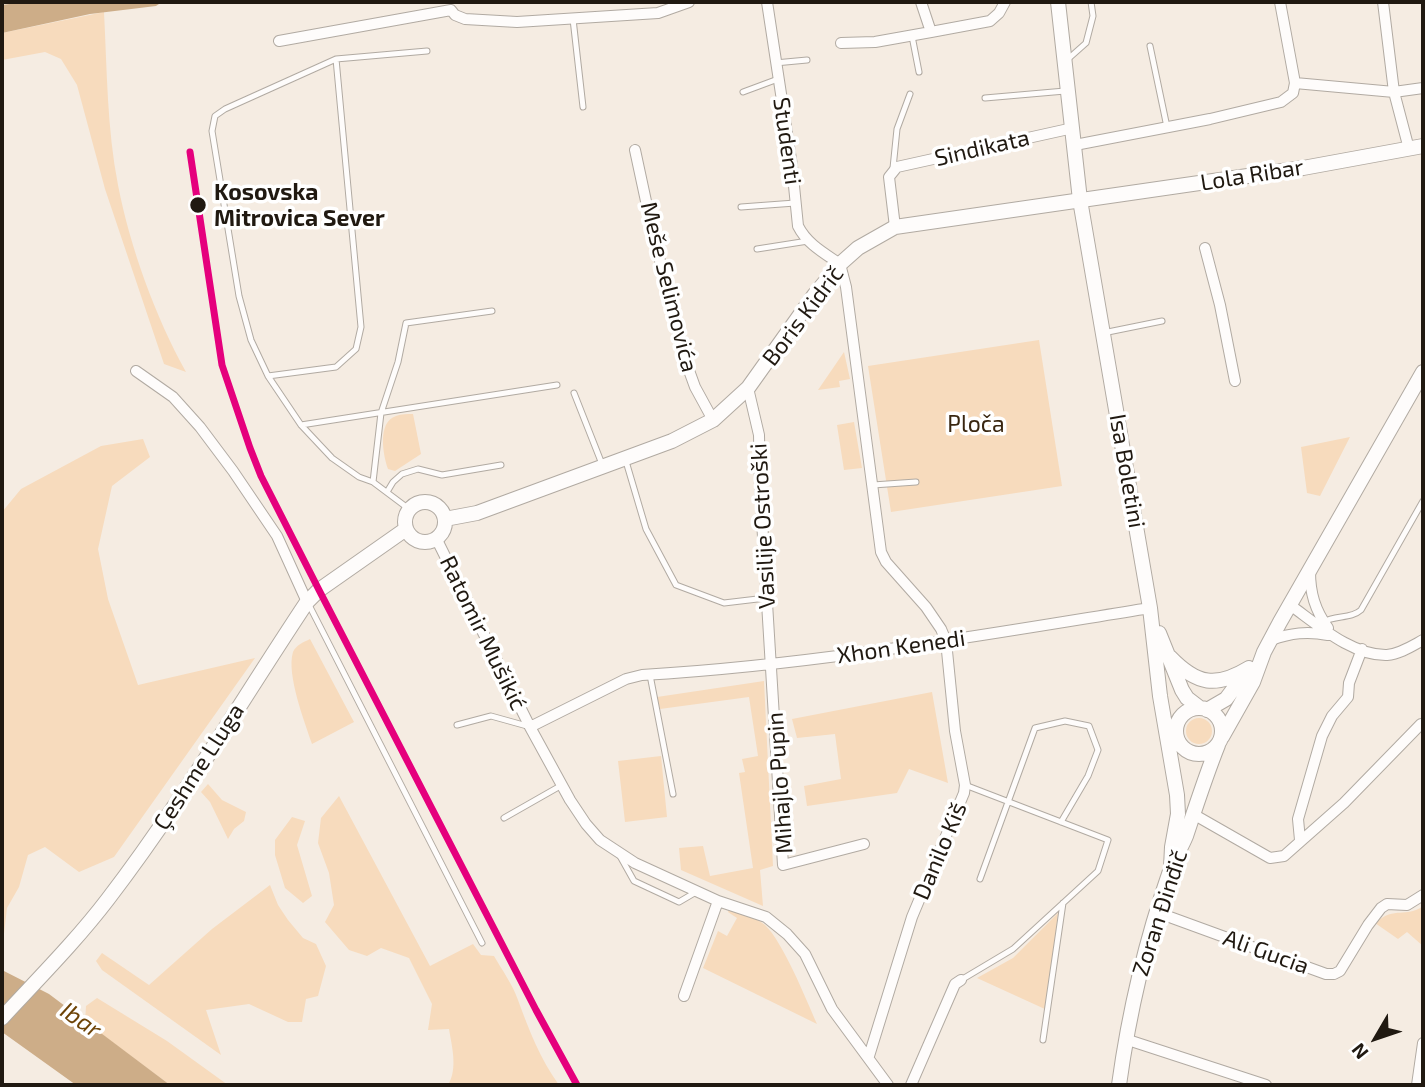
<!DOCTYPE html>
<html>
<head>
<meta charset="utf-8">
<style>
  body { margin:0 }
  #map { position:relative; width:1425px; height:1087px; overflow:hidden; background:#f5ece2; font-family:"Exo 2",sans-serif }
  canvas { display:block }
  .frame { position:absolute; inset:0; border:4px solid #201911; pointer-events:none }
  .north { position:absolute; left:1341px; top:1003px; width:70px; height:70px; -webkit-text-stroke:5px #fff; paint-order:stroke; rotate:231deg; font-size:19px; font-weight:700; line-height:28px; text-align:center; color:#201911 }
  .north::after { content:''; display:block; margin:auto; width:24px; height:32px; background:#201911; clip-path:polygon(50% 0,100% 100%,50% 72%,0 100%) }
</style>
</head>
<body>
<div id="map">
<canvas width="1425" height="1087"></canvas>
<div class="frame"></div>
<div class="north">N</div>
</div>
<script>
const ctx = document.querySelector('canvas').getContext('2d');
ctx.lineJoin = 'round';
function paint(path, color) { ctx.fillStyle = color; ctx.fill(path, 'evenodd'); }
function strokePath(path, color, width, dash) { ctx.strokeStyle = color; ctx.lineWidth = width; ctx.lineCap = dash ? 'butt' : 'round'; ctx.setLineDash(dash || []); ctx.stroke(path); }
function drawText(font, color, halo, rows, align = 'center') {
  ctx.font = font + ' "Exo 2",sans-serif'; ctx.lineWidth = 7; ctx.setLineDash([]); ctx.textBaseline = 'middle'; ctx.strokeStyle = halo; ctx.fillStyle = color; for (const [text, x, y, turn = 0] of rows) {
    ctx.save(); ctx.translate(x, y); ctx.rotate((+turn || 0) * Math.PI / 180); ctx.textAlign = isNaN(turn) ? turn : align; if (halo) ctx.strokeText(text, 0, 0); ctx.fillText(text, 0, 0); ctx.restore();
  }
}
const green = new Path2D(`
  M104,12c3,57 3,117 14,173 12,62 37,131 68,187l-22,-8 -59,-175 -28,-104 -16,-26 -16,-7 -43,8v-27z
  M1039,340l23,146 -171,26 -23,-146z
  M844,352l6,27 -11,2 1,6 -22,3z
  M413,414l8,40 -26,17 -7,-2c-5,-14 -11,-47 8,-53 5,-2 12,-2 17,-2z
  M854,422l8,46 -18,2 -7,-45z
  M1350,437l-30,59 -13,-3 -6,-46z
  M143,439l7,18 -38,29 -14,63 10,50 30,86 117,-27 -141,199 -35,15 -34,-25 -17,8 -9,32 -12,21 -5,43v-439l19,-23 80,-43z
  M310,639l44,83 -42,22c-7,-21 -26,-70 -19,-92 3,-7 11,-10 17,-13z
  M764,681l9,185 -13,4 3,36 -82,-36 -2,-22 24,-2 7,30 43,-8 -14,-95 6,-1 -3,-13 16,-3 -9,-59 -89,12 -3,-12z
  M932,692l16,91 -39,-14 -12,24 -90,13 -3,-20 37,-7 -6,-45 -38,4 -5,-19z
  M1186 731a13 13 0 1 1 26 0a13 13 0 1 1-26 0Z
  M661,756l6,61 -42,5 -7,-61z
  M208,784l14,16 24,12 -2,9 -10,8 -6,10 -18,-37 -9,-10z
  M339,796l91,170 43,-22 8,11 13,1c8,14 19,29 24,44 11,30 22,59 41,85h-111c10,-16 4,-38 1,-56l-21,1 4,-26 -23,-46 -28,-10 -14,8 -18,-6 -24,-28 9,-17 -5,-32 -11,-30 3,-25z
  M292,817l13,4 -8,24 15,51 -9,7 -18,-15 -10,-33v-15z
  M270,885l8,20 10,15 15,18 13,6 10,22 -8,30 -12,3 -4,23h-14l-39,-18 -43,6 15,45 -119,-85 -6,-9 6,-8 47,32 63,-56z
  M1423,906v40l-16,-14 -9,7 -23,-16c21,-18 30,-4 48,-17z
  M729,909c11,5 27,8 36,16 18,17 41,74 52,99l-114,-56 15,-37 9,5 10,-18 -9,-6z
  M1058,913l-11,97 -70,-32 36,-20z
  M97,998l70,43 61,44h-58l-85,-63 1,-16z`);
const water = new Path2D(`
  M24,2h138l-6,4 -66,8 -88,19v-28z
  M2,970l47,24 121,91h-94l-74,-53z`);
const lane = new Path2D(`
  M573,19l10,88
  M912,36l7,36
  M1150,46l17,81
  M1068,59l18,-16 7,-27 -2,-14
  M775,63l32,-3
  M743,92l35,-13
  M985,98l80,-7
  M893,168l4,-39 13,-35
  M741,207l54,-4
  M757,249l51,-8
  M1103,333l59,-12
  M268,376l68,-9 20,-18 5,-22 -25,-268
  M574,393l28,71
  M301,425l256,-40
  M625,458l21,71 30,56 48,18 42,-5
  M373,482l8,-69 17,-51 8,-39 86,-12
  M873,485l43,-3
  M387,492l6,-10 9,-8 16,-5 24,6 59,-10
  M409,509l-36,-27 -14,-5 -27,-19 -31,-33 -33,-49 -17,-36 -12,-44 -27,-165 3,-15 10,-7 111,-50 91,-8
  M309,605l173,338
  M1323,622c13,-7 28,-3 38,-12l62,-109
  M650,675l23,119
  M457,725l34,-9 36,10
  M504,818l58,-33
  M620,856l14,25 45,21 17,-10
  M980,879l55,-151 30,-7 24,5 9,24 -10,26 -27,46
  M961,980l52,-31 85,-78 10,-31 -143,-55
  M1043,1040l20,-137`);
const street = new Path2D(`
  M767,2l25,164 6,60c9,18 26,27 42,38l6,23 35,265 5,10 40,45 15,22 5,12 9,90 10,54 -1,8 -52,124 -43,139
  M921,2l10,30 59,-11 9,-8 6,-11
  M1383,2l11,90 15,57
  M451,10l4,5 10,4 52,3 141,-9 31,-11
  M279,41l172,-31
  M841,43l34,-1 56,-10
  M1295,83l99,9 29,-4
  M1075,145l135,-26 71,-17 12,-9 2,-10 -15,-81
  M635,150l20,93 20,71 7,37 13,36 18,33
  M895,227l-6,-50 8,-10 176,-39
  M1205,248l15,57 15,76
  M136,371l37,26 27,30 33,44 44,65 30,66
  M748,388l11,47 1,53 23,377 81,-21
  M436,538l94,189 40,73 16,24 14,16 35,23 83,38 48,16 21,17 18,20 27,55 56,76
  M1310,571c0,22 5,39 18,57
  M1290,605c27,19 62,51 97,50 13,-1 25,-9 36,-15
  M1271,640c20,-7 36,-9 57,-5
  M530,727l96,-48 16,-4c171,-10 340,-40 508,-67
  M1193,814l77,44 14,-2 60,-53 77,-79
  M1300,840l-2,-21 24,-83 10,-20 16,-19 1,-14 13,-34
  M1156,912l170,62h8l6,-3 28,-46 13,-17 6,-4 20,1 16,-10
  M684,996l34,-95
  M1125,1039l141,46
  M911,1085l44,-101 6,-4
  M1417,1085l6,-42`);
const secondary = new Path2D(`
  M1058,2l22,198 70,408 10,88 17,99 1,19 -6,33 -1,20
  M405 522a20 20 0 1 1 40 0a20 20 0 1 1-40 0Z
  M445,519l32,-6 195,-72 41,-21 35,-32 67,-94 25,-30 18,-16 37,-21 408,-59 120,-22
  M1159,633l23,57 5,8 13,10
  M1170,657c27,28 46,31 79,11
  M1176 731a23 23 0 1 1 46 0a23 23 0 1 1-46 0Z
  M1207,710l19,-11 21,-28
  M1222,737l31,-55 11,-30 16,-30 143,-250
  M2,1018c36,-39 74,-77 106,-119 73,-95 133,-198 199,-297l12,-12 87,-61
  M1119,1085c10,-73 27,-145 51,-214 4,-12 11,-23 16,-35 10,-30 20,-61 32,-91`);
const rail1 = new Path2D(`
  M190,152l32,213 28,83 11,28 58,114 217,420 41,75`);
const markers = [
  [198,205,9,"#201911"]
];
const streetNames = [
  ["Studenti",787,141,82],
  ["Sindikata",982,148,-13],
  ["Lola Ribar",1252,175,-9],
  ["Meše Selimovića",669,287,76],
  ["Boris Kidrič",803,316,-53],
  ["Isa Boletini",1127,471,80],
  ["Vasilije Ostroški",763,526,-93],
  ["Ratomir Mušikić",483,633,64],
  ["Xhon Kenedi",901,647,-8],
  ["Çeshme Lluga",199,767,-57],
  ["Mihajlo Pupin",780,783,-94],
  ["Danilo Kiš",940,851,-67],
  ["Zoran Đinđič",1160,913,-72],
  ["Ali Gucia",1266,952,20]
];
const stopNames = [
  ["Kosovska",214,192],
  ["Mitrovica Sever",214,218]
];
const parkNames = [
  ["Ploča",976,424]
];
const waterNames = [
  ["Ibar",81,1020,34]
];
paint(green, '#f7dbbd');
paint(water, '#cdad88');
strokePath(lane, '#b1aaa2', 7);
strokePath(street, '#b1aaa2', 12);
strokePath(secondary, '#b1aaa2', 16);
strokePath(lane, '#fefcfb', 5);
strokePath(street, '#fefcfb', 10);
strokePath(secondary, '#fefcfb', 14);
strokePath(rail1, '#e5007d', 7);
for (const [x, y, r, color] of markers) { const dot = new Path2D(); dot.arc(x, y, r, 0, 2 * Math.PI); ctx.fillStyle = color; ctx.fill(dot); strokePath(dot, '#fff', 2.5); }
drawText('23px', '#201911', '#fff', streetNames);
drawText('bold 23px', '#201911', '#fff', stopNames, 'left');
drawText('23px', '#392610', '#fff', parkNames);
drawText('italic 24px', '#6e4407', '#fff', waterNames);
</script>
</body>
</html>
